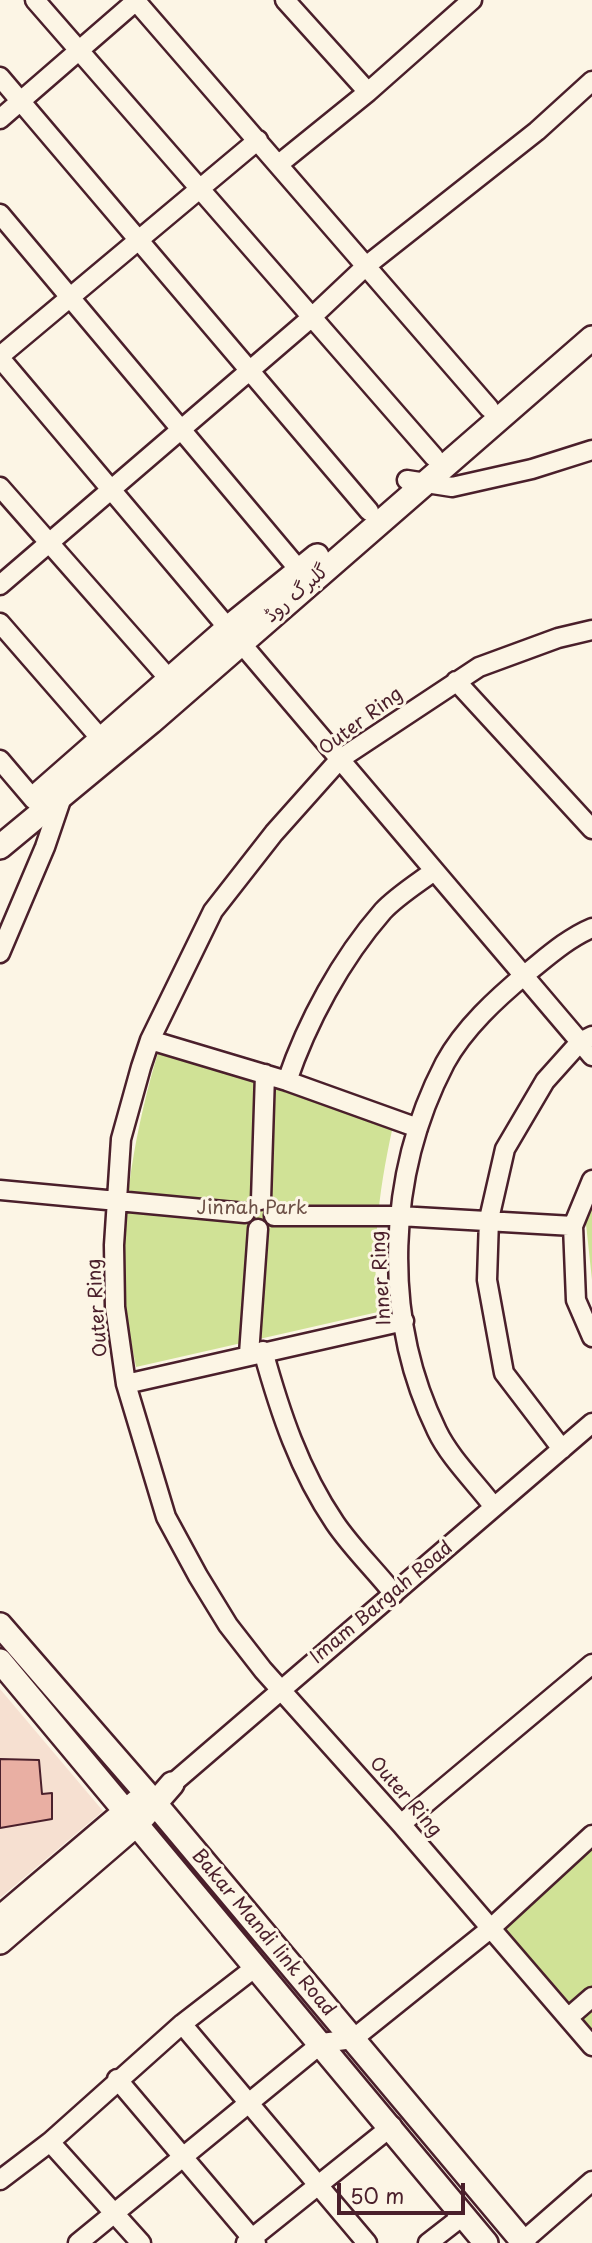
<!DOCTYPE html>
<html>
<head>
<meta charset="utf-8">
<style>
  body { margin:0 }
  #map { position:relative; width:592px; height:2243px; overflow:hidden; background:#fcf5e5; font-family:"Playpen Sans",sans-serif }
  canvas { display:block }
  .scale { position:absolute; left:337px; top:2183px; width:128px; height:32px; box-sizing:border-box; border:4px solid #4a1f2b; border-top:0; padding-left:9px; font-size:21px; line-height:24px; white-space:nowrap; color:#4a1f2b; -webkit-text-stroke:5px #fcf5e5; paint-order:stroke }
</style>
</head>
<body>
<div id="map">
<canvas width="592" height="2243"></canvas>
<div class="scale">50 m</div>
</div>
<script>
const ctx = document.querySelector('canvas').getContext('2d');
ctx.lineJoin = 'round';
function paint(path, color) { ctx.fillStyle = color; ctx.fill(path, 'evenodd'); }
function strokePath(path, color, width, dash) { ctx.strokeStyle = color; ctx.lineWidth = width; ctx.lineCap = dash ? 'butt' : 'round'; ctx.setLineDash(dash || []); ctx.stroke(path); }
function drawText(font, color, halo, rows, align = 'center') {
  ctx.font = font + ' "Playpen Sans","Playpen Sans Arabic",sans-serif'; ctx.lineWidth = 6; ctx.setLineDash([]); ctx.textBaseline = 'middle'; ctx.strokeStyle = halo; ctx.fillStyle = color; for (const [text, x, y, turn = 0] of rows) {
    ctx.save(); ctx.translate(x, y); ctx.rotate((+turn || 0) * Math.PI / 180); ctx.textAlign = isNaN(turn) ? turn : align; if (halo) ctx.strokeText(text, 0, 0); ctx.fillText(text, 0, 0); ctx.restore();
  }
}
const built = new Path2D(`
  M0,1689l103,122 -103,87z`);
const green = new Path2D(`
  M160,1046l235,71c-15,65 -24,128 -17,195l-242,55c-4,-23 -10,-46 -11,-69 -5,-86 10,-170 35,-252z
  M592,1198v82l-6,-56z
  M592,1833v201l-99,-118z`);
const building = new Path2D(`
  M0,1759l39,1 3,34 10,-1v26l-52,9z`);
const minor = new Path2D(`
  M35,0l399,457
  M135,0l354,408
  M285,0l83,92
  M0,77l369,434
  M0,119l136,-118
  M279,164l89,-72 104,-92
  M0,214l300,357
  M0,356l258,-216
  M0,358l228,270
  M407,480l45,7 80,-18 60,-19
  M0,487l170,193
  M0,585l312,-268 54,-51 171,-135 55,-50
  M0,623l101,116
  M592,630l-34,8 -79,29 -139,92 -66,74 -61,78 -63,129 -9,27 -20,72 -7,106 1,62 11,77 40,133 32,59 30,49 35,45 138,154 191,222
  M241,643l351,413
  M456,681l136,148
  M0,760l34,40
  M0,953l45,-106 18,-53
  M150,1040l137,41 131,47
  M287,1081c20,-59 54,-122 96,-170 14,-15 35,-28 51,-40
  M592,1180l-19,46 3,74 16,37
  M0,1190l245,23
  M261,1200l4,-126
  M274,1216h125l174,10
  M263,1351c17,61 36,119 72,172 17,25 40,47 59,71
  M249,1354l9,-125
  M126,1384l278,-63
  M562,1449l-58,-76 -17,-93 2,-61 16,-70 40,-68 35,-39 12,-6
  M494,1507c-18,-24 -44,-49 -57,-76 -56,-114 -50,-257 8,-368 19,-35 52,-65 82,-90 20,-16 41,-35 65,-45
  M172,1784l420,-361
  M401,1824l191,-160
  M569,2017l23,-20
  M182,2024l185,219
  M117,2079l139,164
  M50,2142l91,101
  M0,2180l50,-38 132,-118 75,-58
  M78,2243l244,-200 31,-4 137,-110 102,-94
  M246,2243l146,-117
  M428,2243l36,-28
  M521,2243l71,-62`);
const major = new Path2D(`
  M40,793l188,-165 89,-72
  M0,847l151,-125 441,-384
  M0,1625l147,169 377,449
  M0,1661l486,582
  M0,1918l139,-118
  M0,1942l138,-119 34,-39`);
const streetNames = [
  ["گلبرگ روڈ",297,594,-41],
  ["Outer Ring",361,722,-37],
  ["Inner Ring",382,1278,-94],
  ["Outer Ring",98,1308,-94],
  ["Imam Bargah Road",382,1603,-40],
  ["Outer Ring",405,1797,49],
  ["Bakar Mandi link Road",263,1933,50]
];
const parkNames = [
  ["Jinnah Park",252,1209]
];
paint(built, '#f6e0d1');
paint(green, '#d0e296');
paint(building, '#e9afa3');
strokePath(building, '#4a1f2b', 2);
strokePath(minor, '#4a1f2b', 23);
strokePath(major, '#4a1f2b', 28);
strokePath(minor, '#fcf5e5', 18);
strokePath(major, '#fcf5e5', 23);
drawText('19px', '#4a1f2b', '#fcf5e5', streetNames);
drawText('19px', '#6c5046', '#fcf5e5', parkNames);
</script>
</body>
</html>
